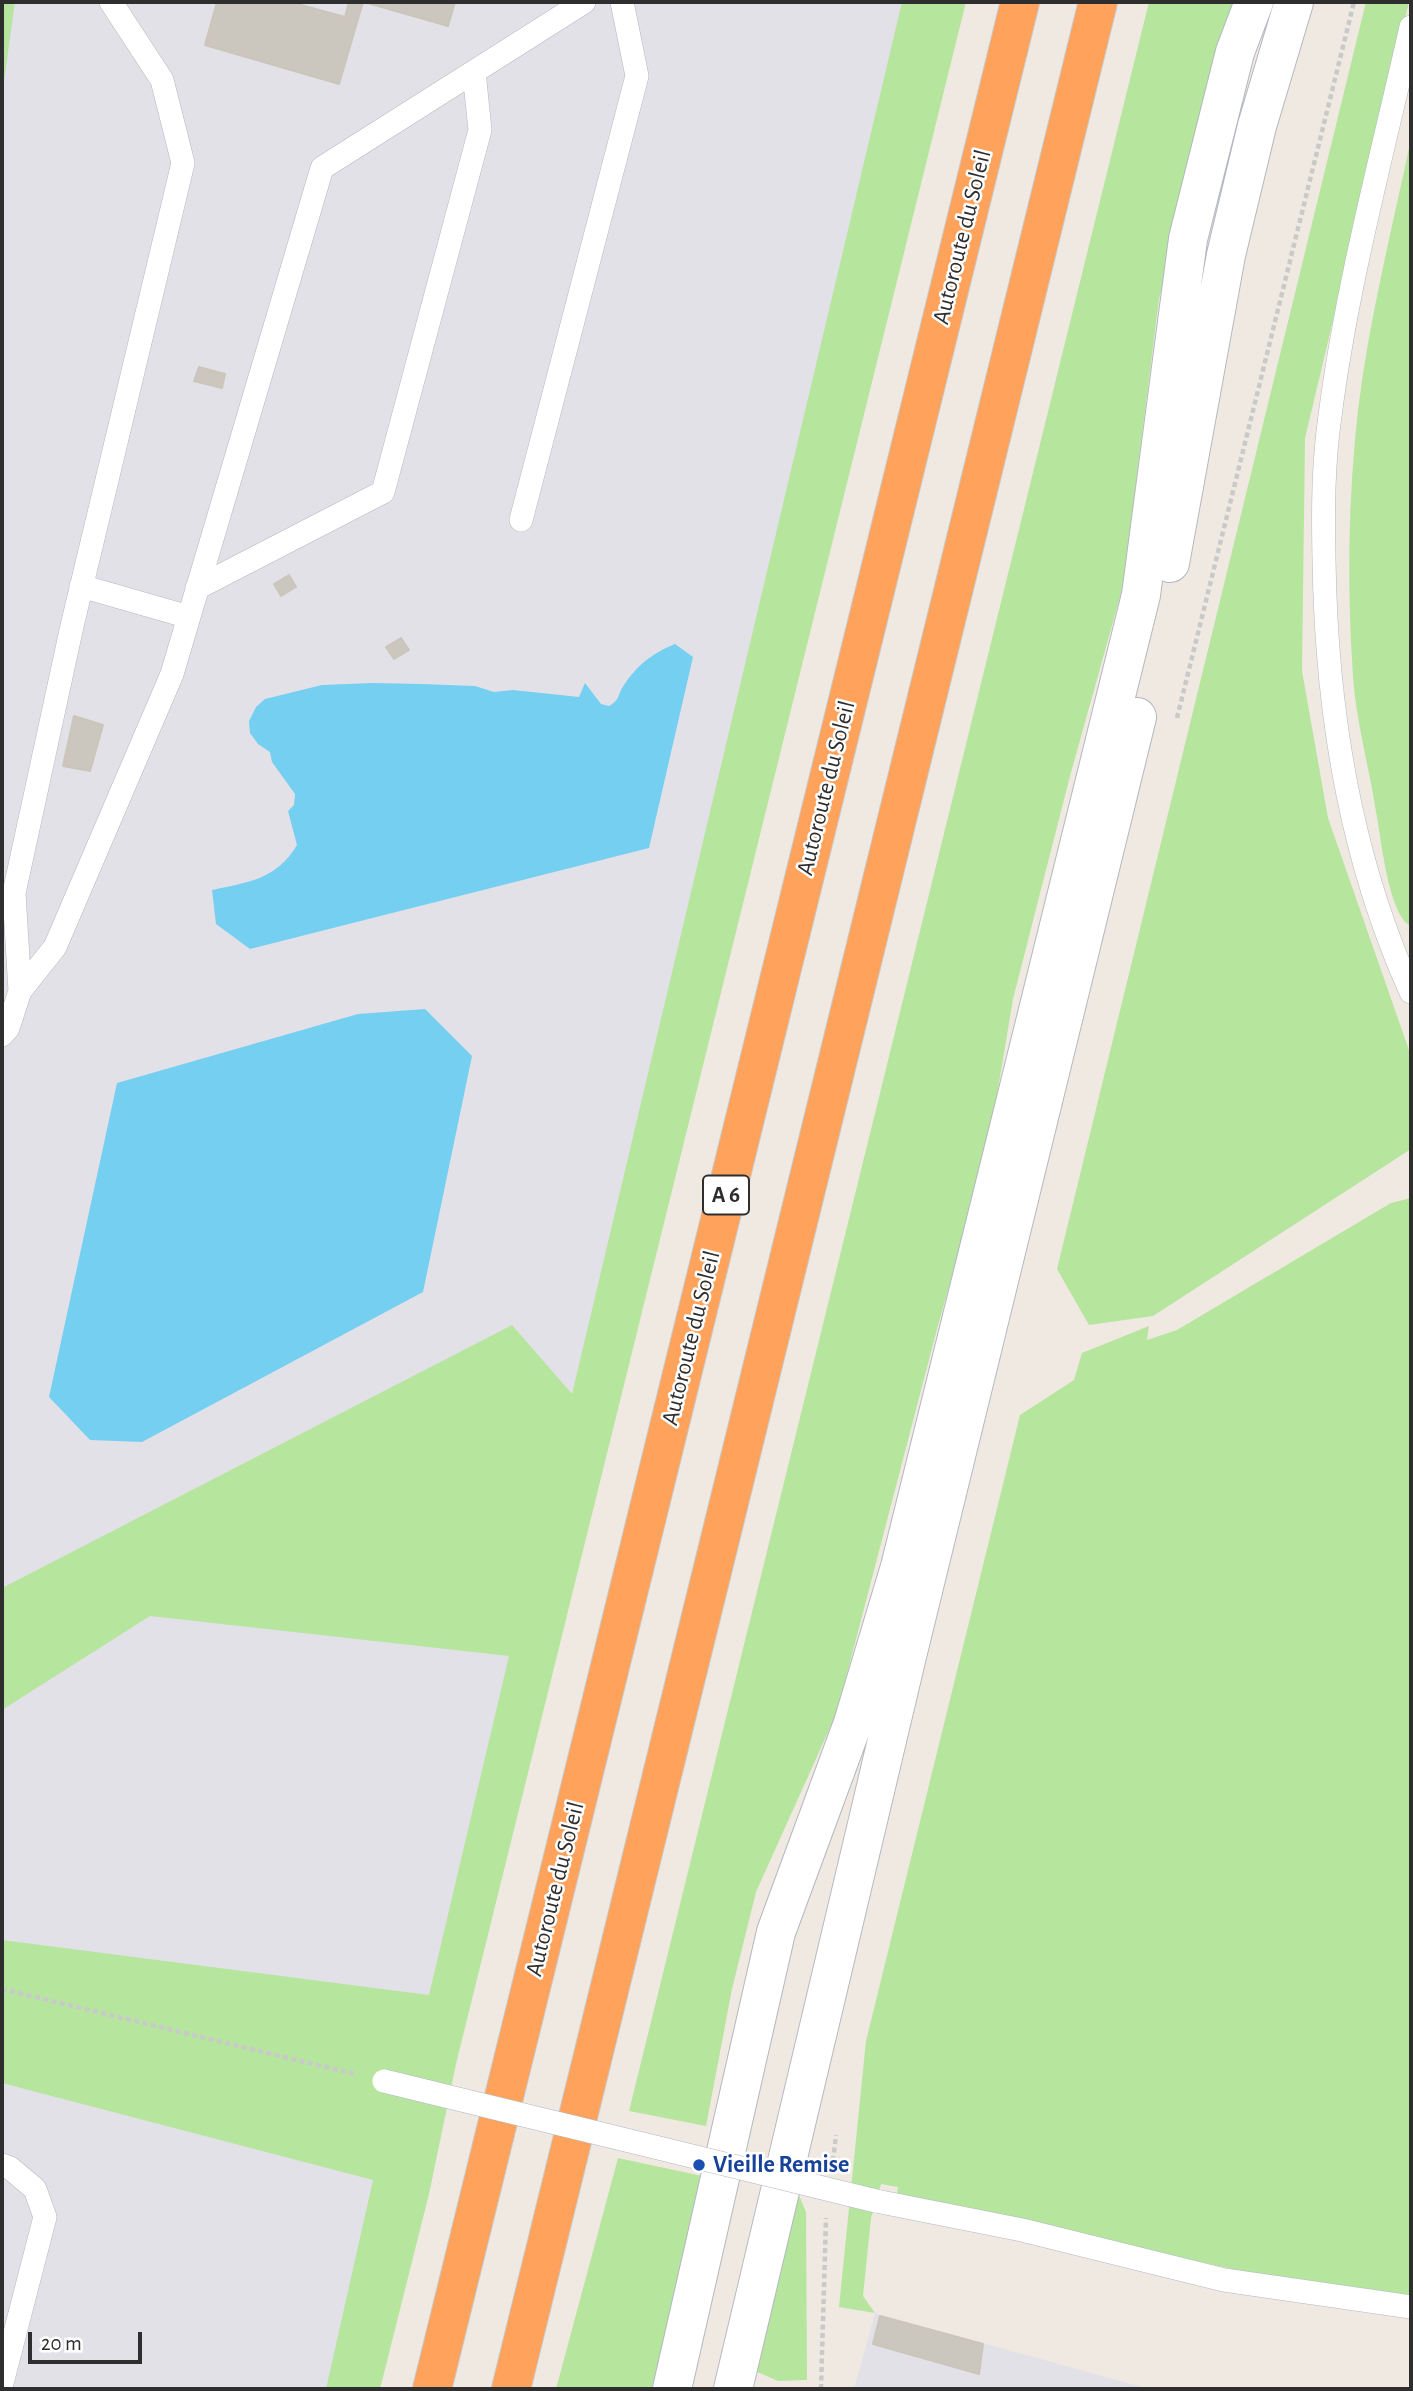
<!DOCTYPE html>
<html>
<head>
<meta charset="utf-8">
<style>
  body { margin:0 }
  #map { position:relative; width:1413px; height:2391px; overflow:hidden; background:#efe9e1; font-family:"Alegreya Sans",sans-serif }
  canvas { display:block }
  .frame { position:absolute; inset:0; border:4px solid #2e2e2e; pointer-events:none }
  .scale { position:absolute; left:28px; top:2332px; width:114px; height:32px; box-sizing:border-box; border:4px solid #2e2e2e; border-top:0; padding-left:9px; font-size:21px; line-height:24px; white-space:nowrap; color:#2e2e2e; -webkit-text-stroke:5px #fff; paint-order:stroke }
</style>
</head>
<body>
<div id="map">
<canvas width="1413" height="2391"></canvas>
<div class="frame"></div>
<div class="scale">20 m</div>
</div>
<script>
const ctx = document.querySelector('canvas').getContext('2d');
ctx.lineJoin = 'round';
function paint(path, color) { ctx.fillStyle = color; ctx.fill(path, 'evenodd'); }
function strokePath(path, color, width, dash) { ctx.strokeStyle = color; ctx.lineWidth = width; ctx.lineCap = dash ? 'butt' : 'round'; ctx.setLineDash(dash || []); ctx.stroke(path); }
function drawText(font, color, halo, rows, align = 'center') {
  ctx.font = font + ' "Alegreya Sans",sans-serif'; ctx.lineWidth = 5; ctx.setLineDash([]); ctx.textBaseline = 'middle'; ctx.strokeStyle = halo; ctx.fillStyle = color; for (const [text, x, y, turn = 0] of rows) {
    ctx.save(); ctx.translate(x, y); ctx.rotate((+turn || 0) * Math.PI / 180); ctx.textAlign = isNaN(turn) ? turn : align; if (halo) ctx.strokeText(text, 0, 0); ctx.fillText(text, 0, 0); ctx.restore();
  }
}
const industrial = new Path2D(`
  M2,2h923l-554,2387h-369z
  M875,2313l274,76h-295z`);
const green = new Path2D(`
  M2,2h13l-13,93z
  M902,2h64l-510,2062 -27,130 -49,195h-54l47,-209 -371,-97v-143l427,55 80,-339 -359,-40 -148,94v-122l510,-263 60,69z
  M1149,2h86l-76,297 -36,287 -53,190 -57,223 -25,150 -51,180 -100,383 -81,180 -24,97 -26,137 -77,-15z
  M1366,2h43l-104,436 -3,233 26,147 83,238v93l-258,167 -64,9 -32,-56z
  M1411,139v787c-23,-10 -30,-91 -35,-114 -7,-46 -20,-90 -23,-136 -6,-89 -5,-178 5,-266 11,-91 34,-181 53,-271z
  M1411,1198v1097l-170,-24 -344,-77 1,-7 -17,-3 -10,34 -8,78 12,17 -36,-6 27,-266 154,-626 54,-35 8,-27 67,-27 -2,14 30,-10 214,-127z
  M618,2158l84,18 -50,213h-96z
  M798,2193l8,19 1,168 -29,1 -25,-11z`);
const water = new Path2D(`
  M675,644l18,13 -44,191 -399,101 -34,-25 -4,-34c36,-8 64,-10 85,-45l-9,-34 6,-6 1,-11 -23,-32 -2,-10 -12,-8 -8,-11 -1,-12 7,-14 9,-8 57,-14 50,-2 50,1 53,2 19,6 19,-2 66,7 6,-14 16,21 8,2c12,-7 8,-11 15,-21 14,-21 29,-32 51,-41z
  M425,1009l47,47 -49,236 -281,150 -52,-2 -41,-43 68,-314 241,-69z`);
const building = new Path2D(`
  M217,2h73l55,15 4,-15h14l-24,82 -134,-39z
  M364,2h91l-7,24z
  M199,367l26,7 -3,14 -28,-7z
  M289,575l7,12 -15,9 -7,-12z
  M401,638l8,12 -15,9 -8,-12z
  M74,716l29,9 -13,46 -27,-5z
  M880,2316l103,28 -4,30 -106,-30z`);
const path = new Path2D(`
  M1177,718l177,-716
  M2,1989l353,85
  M833,2161l3,-26
  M821,2389l5,-171`);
const lane = new Path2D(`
  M1411,27c-29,129 -64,257 -81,389 -7,48 -7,95 -6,143 2,147 26,299 87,433
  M521,520l116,-444 -15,-74
  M81,586l108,31
  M197,588l186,-96 97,-362 -6,-58
  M20,991l-6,-98 58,-267 111,-463 -21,-83 -51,-78
  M2,1035l6,-7 12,-37 35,-44 117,-273 150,-506 262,-166
  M2,2165l8,3 25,21 10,28 -43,166
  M876,2201l146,29 202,50 187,27`);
const secondary = new Path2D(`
  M1170,563l56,-308 31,-129 37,-124
  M672,2389l104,-457 77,-209 47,-156 241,-972 47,-356 47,-187 19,-50
  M733,2389l174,-733 230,-939`);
const highway = new Path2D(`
  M432,2389l588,-2387
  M511,2389l587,-2387`);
const laneBridge = new Path2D(`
  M384,2081l492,120`);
const markers = [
  [699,2165,7,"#1a4fb4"]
];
const shields = [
  [726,1195,46]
];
const shieldNames = [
  ["A 6",726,1195]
];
const streetNames = [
  ["Autoroute du Soleil",962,237,-76],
  ["Autoroute du Soleil",826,788,-76],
  ["Autoroute du Soleil",691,1338,-76],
  ["Autoroute du Soleil",555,1889,-76]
];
const transitNames = [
  ["Vieille Remise",713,2165]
];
paint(industrial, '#e3e1e8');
paint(green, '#b6e59e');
paint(water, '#75cff0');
paint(building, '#cbc7bf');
strokePath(building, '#cbc5ba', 2);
strokePath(lane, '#b4b7c1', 24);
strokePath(secondary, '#b4b7c1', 40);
strokePath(highway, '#c9c9c9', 40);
strokePath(path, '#c9c9c9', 4.5, [5, 3.5]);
strokePath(lane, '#fff', 23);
strokePath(secondary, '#fff', 38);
strokePath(highway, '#ffa35c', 38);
strokePath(laneBridge, '#b4b7c1', 24, []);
strokePath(laneBridge, '#fff', 23);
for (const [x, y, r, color] of markers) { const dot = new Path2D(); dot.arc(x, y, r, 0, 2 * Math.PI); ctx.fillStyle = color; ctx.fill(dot); strokePath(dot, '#fff', 2.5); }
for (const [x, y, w] of shields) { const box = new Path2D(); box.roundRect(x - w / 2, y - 19.5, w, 39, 5); ctx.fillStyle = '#fff'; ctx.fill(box); strokePath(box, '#2e2e2e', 2); }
drawText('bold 23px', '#2e2e2e', null, shieldNames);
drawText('24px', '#2e2e2e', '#fff', streetNames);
drawText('bold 24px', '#164399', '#fff', transitNames, 'left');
</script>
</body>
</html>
